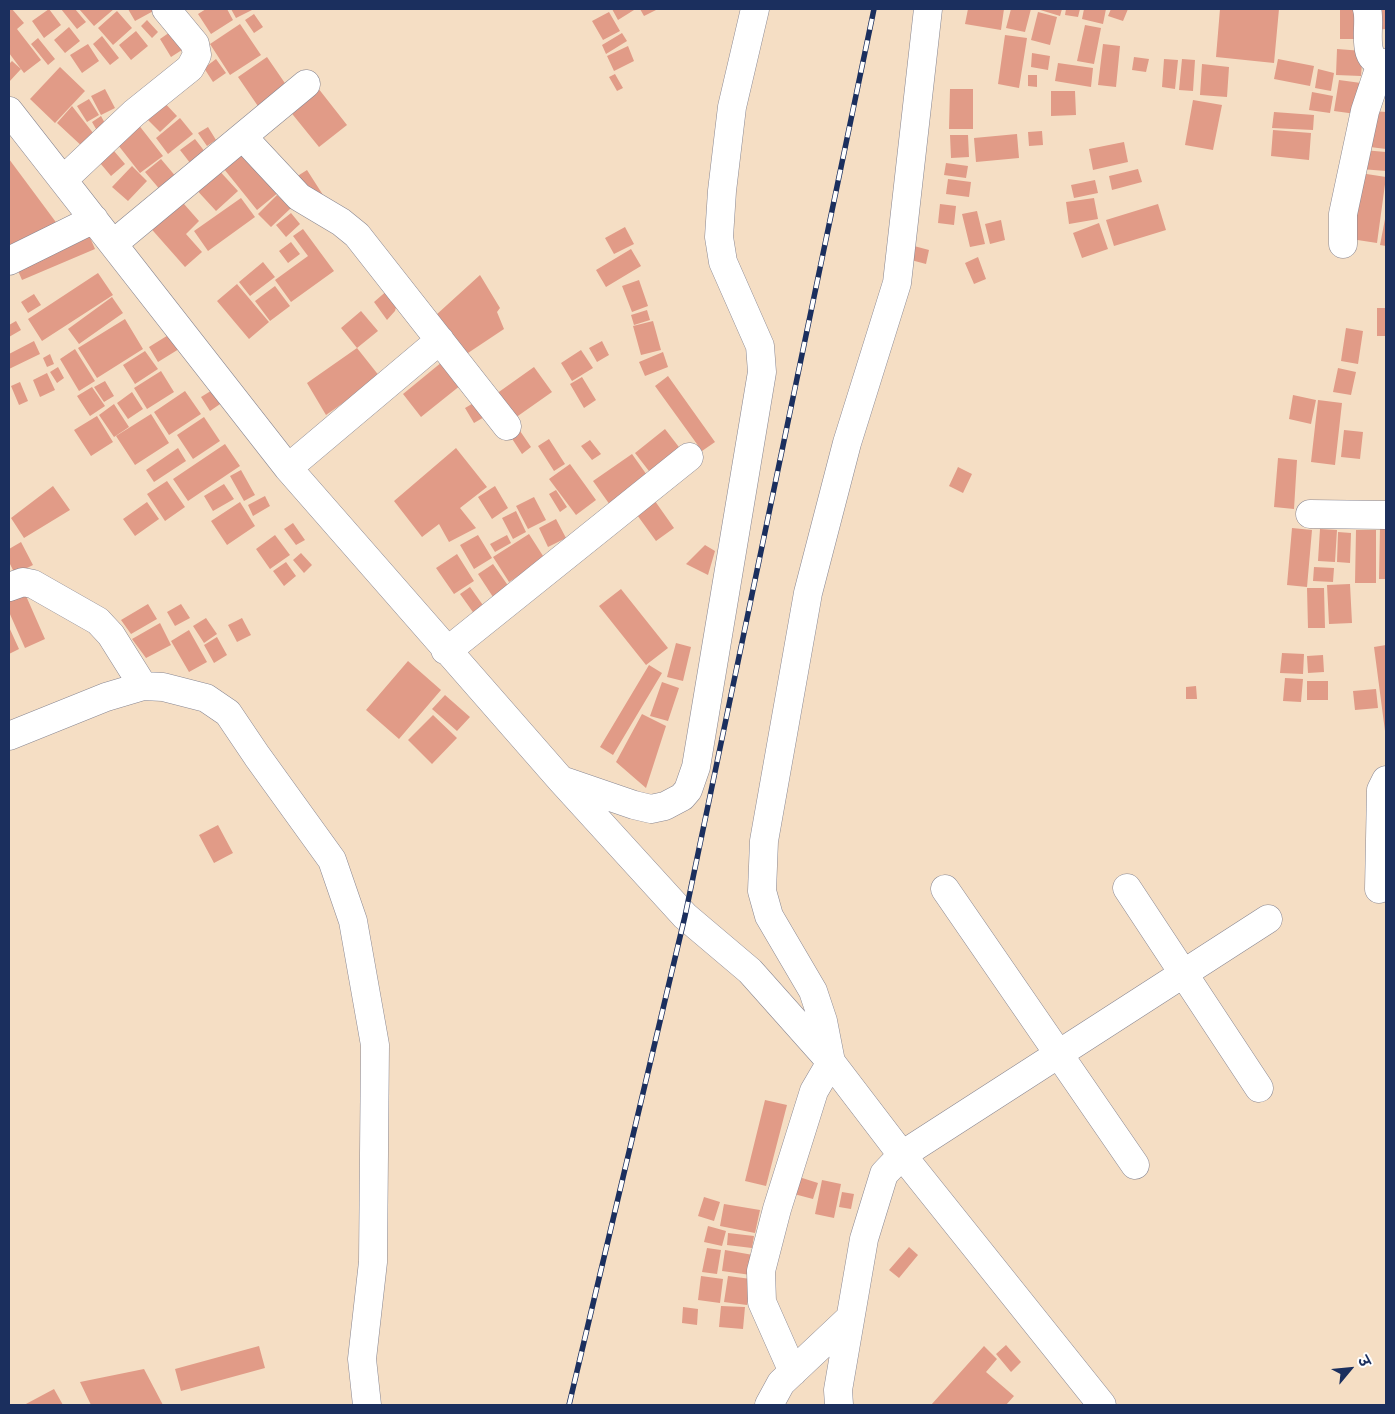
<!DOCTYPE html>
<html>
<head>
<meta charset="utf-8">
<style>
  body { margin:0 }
  #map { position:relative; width:1395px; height:1414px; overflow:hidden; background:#f5dec4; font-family:Pangolin,"Playpen Sans Deva",sans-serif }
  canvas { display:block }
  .frame { position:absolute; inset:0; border:10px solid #1b2f5e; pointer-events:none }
  .north { position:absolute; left:1325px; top:1344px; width:50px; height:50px; -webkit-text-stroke:4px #fff; paint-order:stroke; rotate:62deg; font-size:14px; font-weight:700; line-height:20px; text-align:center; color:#1b2f5e }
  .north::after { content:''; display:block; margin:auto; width:18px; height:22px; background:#1b2f5e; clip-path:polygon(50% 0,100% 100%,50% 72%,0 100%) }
</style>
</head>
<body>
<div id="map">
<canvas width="1395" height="1414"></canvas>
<div class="frame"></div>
<div class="north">उ</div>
</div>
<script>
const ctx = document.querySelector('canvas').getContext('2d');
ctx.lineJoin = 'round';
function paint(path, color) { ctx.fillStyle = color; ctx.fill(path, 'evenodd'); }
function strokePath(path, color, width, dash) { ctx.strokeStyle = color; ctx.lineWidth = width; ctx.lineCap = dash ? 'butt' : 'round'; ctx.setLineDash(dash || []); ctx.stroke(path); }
const building = new Path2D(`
  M9,9h3l12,14 -7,6 24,31 -17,13 -15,-20z
  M49,9l12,16 -17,13 -12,-17z
  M61,9h14l11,13 -9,7z
  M79,9h35l-20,17z
  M128,9h29l-22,12z
  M206,9h21l6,11 -22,14 -13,-20z
  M231,9h23l-18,9z
  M612,9h22v1l-16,10z
  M640,9h18l-14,7z
  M968,9h36l-3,21 -36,-6z
  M1011,9h20l-6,23 -19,-4z
  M1037,9h25l-2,7z
  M1066,9h14l-2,8 -13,-2z
  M1084,9h22l-3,15 -21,-5z
  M1111,9h17l-5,12 -15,-5z
  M1220,9h59l-5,54 -58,-6z
  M1340,9h25v30h-25z
  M1370,9h16v20l-15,1z
  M117,11l15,17 -19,17 -15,-17z
  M609,12l11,19 -17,9 -11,-19z
  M1038,12l19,5 -7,28 -19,-5z
  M254,14l9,13 -9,6 -9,-13z
  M147,20l11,12 -6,6 -11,-12z
  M240,24l21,31 -31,20 -20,-31z
  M1085,25l16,3 -7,36 -17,-3z
  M69,27l11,14 -15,12 -11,-13z
  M173,30l12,18 -14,9 -11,-18z
  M136,31l12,15 -17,14 -12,-15z
  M622,33l5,8 -21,13 -4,-9z
  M1005,35l22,3 -8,50 -21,-4z
  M102,36l17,22 -9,7 -17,-21z
  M38,38l17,21 -7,6 -17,-21z
  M88,44l11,17 -17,12 -12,-18z
  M1103,44l17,2 -4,41 -18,-2z
  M628,46l6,15 -20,10 -7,-15z
  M1337,49l26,2 -2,25 -25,-1z
  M1032,53l18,3 -2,14 -17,-3z
  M267,57l24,35 -29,20 -24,-35z
  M1134,57l15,2 -3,13 -14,-2z
  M216,59l10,14 -13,9 -9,-14z
  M1164,59l14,1 -3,29 -13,-2z
  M1182,59l13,1 -2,31 -14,-1z
  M1278,59l36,7 -4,20 -36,-7z
  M12,61l9,8 -12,13v-18z
  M1058,63l35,5 -2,19 -36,-6z
  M1202,64l27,3 -2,30 -27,-2z
  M60,67l25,24 -30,32 -25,-24z
  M1318,69l16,4 -3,18 -16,-3z
  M615,74l8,14 -6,3 -8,-14z
  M1028,75h9v12l-9,-1z
  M1339,80l22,3 -5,31 -22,-3z
  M318,88l29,37 -28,22 -30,-37z
  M105,89l10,19 -14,7 -10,-19z
  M950,89h23v40h-24z
  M1051,91h24l1,24 -25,1z
  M1312,92l21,4 -3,17 -21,-3z
  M89,99l10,16 -12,7 -10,-16z
  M161,99l16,17 -17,16 -17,-17z
  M1193,100l29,5 -9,45 -28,-5z
  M72,106l25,32 -12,11 -28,-26z
  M1373,111l13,1v37l-16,-2z
  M1274,112l40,3 -1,15 -41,-2z
  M101,116l7,13 -9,5 -7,-12z
  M180,118l13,16 -25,20 -12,-16z
  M134,119l29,37 -23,17 -29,-37z
  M208,127l8,13 -9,6 -9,-13z
  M1273,130l38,3 -2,27 -38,-4z
  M1042,131l1,14 -14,1 -1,-14z
  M1017,134l2,24 -43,4 -2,-24z
  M950,135h18l1,22 -18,1z
  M195,139l14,18 -15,11 -14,-18z
  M1124,142l4,20 -35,8 -4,-21z
  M109,145l16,19 -14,12 -16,-19z
  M242,146l37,46 -22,18 -37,-46z
  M1363,150l23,2v19l-25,-2z
  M9,159l55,74 -55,23z
  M161,159l16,19 -15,14 -17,-20z
  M946,163l22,3 -2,12 -22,-3z
  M132,166l15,15 -19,20 -16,-14z
  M215,166l23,25 -22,20 -23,-25z
  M1138,169l4,13 -30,8 -3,-14z
  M307,170l16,25 -10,7 -17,-25z
  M1360,173l26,4 -9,66 -26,-4z
  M948,179l23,3 -2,15 -23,-3z
  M1095,180l3,13 -24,5 -3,-13z
  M277,195l14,13 -20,19 -13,-13z
  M177,196l22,25 -13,13 16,18 -17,15 -38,-43z
  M241,198l14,19 -47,34 -14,-20z
  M1094,198l4,21 -29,5 -3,-22z
  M940,204l16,2 -2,19 -16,-2z
  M1158,204l8,26 -52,16 -8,-26z
  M977,211l8,33 -15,3 -8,-33z
  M291,213l9,11 -14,13 -10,-12z
  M1385,219h1v27l-6,-1z
  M1001,220l4,20 -15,4 -5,-20z
  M1099,223l9,26 -26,9 -9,-25z
  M625,227l9,17 -20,10 -9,-16z
  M303,229l31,42 -43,31 -16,-22 33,-24 -15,-20z
  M89,235l6,14 -73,31 -6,-14z
  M291,242l9,12 -12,9 -9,-12z
  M914,246l15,4 -3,14 -15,-4z
  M631,249l10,17 -35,21 -10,-17z
  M978,257l8,22 -12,5 -9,-21z
  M263,262l12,15 -25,19 -11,-14z
  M98,273l15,22 -71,46 -14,-22z
  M480,275l20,33 -3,4 7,17 -39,26 -29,-40z
  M639,280l9,26 -16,6 -10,-26z
  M237,284l32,38 -20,17 -32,-38z
  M275,286l15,20 -20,15 -15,-20z
  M389,289l9,11 -3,11 -8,9 -13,-18z
  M34,294l7,11 -13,8 -7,-11z
  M112,297l11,16 -44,31 -11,-15z
  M1377,308h9v28h-9z
  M647,310l3,10 -16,5 -3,-10z
  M361,311l17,20 -21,17 -16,-20z
  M125,319l18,30 -46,29 -19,-30z
  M16,321l5,9 -12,7v-12z
  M653,321l8,29 -20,5 -8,-29z
  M1346,328l17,3 -5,33 -17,-3z
  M170,334l9,15 -21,13 -9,-15z
  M34,341l6,13 -31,15v-15z
  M602,341l7,14 -12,7 -8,-14z
  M357,348l23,29 -54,38 -19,-32z
  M75,349l20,32 -16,10 -19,-32z
  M581,350l12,18 -21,13 -11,-18z
  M145,351l13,18 -23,15 -12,-19z
  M663,352l5,15 -23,9 -6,-14z
  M50,354l4,10 -7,3 -4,-9z
  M442,362l19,23 -40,32 -18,-23z
  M58,367l6,11 -7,5 -7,-11z
  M534,367l18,25 -37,26 -19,-24z
  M1338,368l18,4 -5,23 -18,-3z
  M161,371l13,21 -27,17 -13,-21z
  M47,373l8,17 -15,7 -7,-17z
  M668,376l47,66 -13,9 -47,-65z
  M582,377l14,23 -12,8 -14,-24z
  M105,381l9,15 -10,6 -10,-15z
  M20,382l8,19 -9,4 -8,-19z
  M92,387l13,19 -15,10 -13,-20z
  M214,389l9,13 -13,9 -9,-14z
  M185,391l16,23 -32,21 -15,-23z
  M132,392l11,17 -15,10 -11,-16z
  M1293,395l23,5 -5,24 -22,-5z
  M1318,400l24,3 -7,62 -24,-3z
  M477,401l9,15 -12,7 -9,-15z
  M114,404l15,23 -15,10 -15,-22z
  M151,414l18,29 -34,22 -19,-29z
  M97,416l16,26 -22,14 -17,-26z
  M204,417l16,24 -27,18 -16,-24z
  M518,428l13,19 -9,7 -13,-20z
  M665,429l17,22 -30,24 -17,-22z
  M1344,430l19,2 -3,27 -19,-2z
  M549,439l16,25 -11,7 -16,-25z
  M590,440l11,14 -9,6 -11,-14z
  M225,444l15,22 -52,35 -15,-22z
  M178,448l8,13 -32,21 -8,-12z
  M456,448l31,39 -27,21 16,20 -27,14 -10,-18 -17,13 -28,-36z
  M632,454l17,24 -39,27 -17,-24z
  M1278,458l19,2 -3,49 -20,-2z
  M570,464l26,36 -20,15 -27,-36z
  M958,467l14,7 -9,19 -14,-7z
  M241,470l14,25 -11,6 -14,-25z
  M167,481l18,26 -20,14 -18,-27z
  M224,484l10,15 -21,12 -9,-15z
  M53,486l17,24 -46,28 -13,-20z
  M495,486l13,22 -16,11 -14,-22z
  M556,490l11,17 -7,5 -11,-18z
  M650,494l24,34 -18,13 -24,-33z
  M265,496l5,10 -17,10 -5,-11z
  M534,497l12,23 -18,9 -12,-23z
  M147,502l12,17 -24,17 -12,-17z
  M240,502l15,24 -28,19 -16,-24z
  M516,511l10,21 -13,7 -11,-21z
  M556,519l10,19 -18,9 -9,-19z
  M293,523l12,17 -9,5 -12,-16z
  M1292,528l20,2 -5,57 -20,-2z
  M1380,528h6v51h-7z
  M1320,529l17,1 -2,32 -17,-1z
  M1356,530h20v53h-21z
  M1338,532l13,1 -1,30 -13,-1z
  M529,534l16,25 -36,23 -16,-25z
  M275,535l15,20 -20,14 -14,-20z
  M478,535l14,23 -18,11 -14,-24z
  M507,535l4,8 -16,9 -5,-8z
  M21,542l12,23 -18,9 -6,-12v-13z
  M705,545l10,6 -7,24 -22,-11z
  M301,553l11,12 -8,8 -11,-13z
  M457,554l17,27 -20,13 -18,-26z
  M286,562l10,14 -12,10 -11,-15z
  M493,564l16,23 -16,10 -15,-23z
  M1314,567l20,1 -1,14 -20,-1z
  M1350,584l2,39 -23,1 -2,-39z
  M470,587l15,21 -10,7 -15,-21z
  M1307,588h17l1,40h-17z
  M23,589l22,50 -20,9 -16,-36v-17z
  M621,589l47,59 -22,17 -47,-59z
  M148,604l9,15 -26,15 -10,-14z
  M181,604l9,14 -15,8 -8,-14z
  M206,618l11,16 -13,9 -11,-17z
  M242,618l9,17 -14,7 -9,-17z
  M160,623l11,22 -25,13 -14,-19z
  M9,627l10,22 -10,5z
  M189,630l18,32 -18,10 -18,-31z
  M217,637l10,18 -13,8 -10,-18z
  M676,643l15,4 -8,34 -16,-4z
  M1386,645v86h-1l-11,-84z
  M1282,653l22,1 -1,20 -23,-1z
  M1323,655l1,17 -16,1 -1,-17z
  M408,661l33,29 -42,49 -33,-29z
  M649,665l13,8 -49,82 -13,-8z
  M1285,678l18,1 -2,23 -18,-1z
  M1307,681h21v19h-21z
  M662,682l17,6 -11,33 -18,-5z
  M1196,686l1,13h-11v-12z
  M1376,689l2,19 -23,2 -2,-19z
  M445,695l25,22 -13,14 -25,-22z
  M642,714l24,12 -20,62 -30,-26z
  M433,715l24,23 -25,26 -24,-24z
  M218,825l15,28 -19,10 -15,-28z
  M765,1100l22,5 -21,81 -21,-5z
  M799,1177l19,6 -5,16 -19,-5z
  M822,1180l19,4 -7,34 -19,-4z
  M842,1192l12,2 -3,15 -12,-2z
  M704,1197l16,5 -6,19 -16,-5z
  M724,1204l36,6 -5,23 -35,-7z
  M708,1226l18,5 -4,15 -18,-4z
  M728,1233l26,3 -2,12 -25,-3z
  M909,1247l9,8 -19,23 -10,-8z
  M707,1248l14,2 -4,24 -15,-2z
  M725,1250l28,5 -2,20 -29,-4z
  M701,1276l22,3 -3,24 -22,-3z
  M728,1276l23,3 -4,26 -23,-3z
  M721,1306l24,1 -2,22 -24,-2z
  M683,1307l15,2 -1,16 -15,-2z
  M1006,1345l15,17 -10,10 -15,-18z
  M259,1346l6,22 -84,23 -6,-22z
  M984,1346l13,13 -11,13 28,24 -8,9h-75z
  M144,1369l19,36h-72l-11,-23z
  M54,1389l9,16h-39z`);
const minor = new Path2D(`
  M1367,9c5,16 -9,54 19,54
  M9,111l279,357 273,312 124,136 65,55 81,91 71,93 200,250
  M243,137l56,60 42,25 16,13 150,191
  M63,180l71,-67 56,-45 7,-13 -2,-11 -29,-35
  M113,244l193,-160
  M1343,244v-30l22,-103 16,-48
  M9,261l85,-42
  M288,468l152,-128
  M1310,514l76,1
  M9,587l14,-5 10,2 65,37 13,14 32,51
  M445,650l11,-6 233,-187
  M9,736l97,-39 37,-11 20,1 43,11 22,15 29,43 75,104 21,61 22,124 -2,217 -11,97 5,46
  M564,781l70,24 17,4 14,-3 17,-9 6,-7 8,-23 66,-395 -2,-26 -37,-84 -4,-25 3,-46 10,-84 23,-98
  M1127,888l132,200
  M945,889l190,276
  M1379,889l2,-99 5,-10
  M793,1372l-31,-70 -1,-31 16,-62 37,-118 17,-29 -8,-41 -10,-30 -44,-75 -7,-25 2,-50 44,-248 39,-150 50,-160 31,-274
  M769,1405l12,-22 69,-65
  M839,1405l-1,-15 26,-151 20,-65 18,-19 366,-236`);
const rail = new Path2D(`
  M569,1405l116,-489 189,-907`);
paint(building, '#e19b87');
strokePath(minor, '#888691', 29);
strokePath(minor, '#fff', 28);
strokePath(rail, '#1b2f5e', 5.5);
strokePath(rail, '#fff', 4, [11]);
</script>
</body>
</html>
